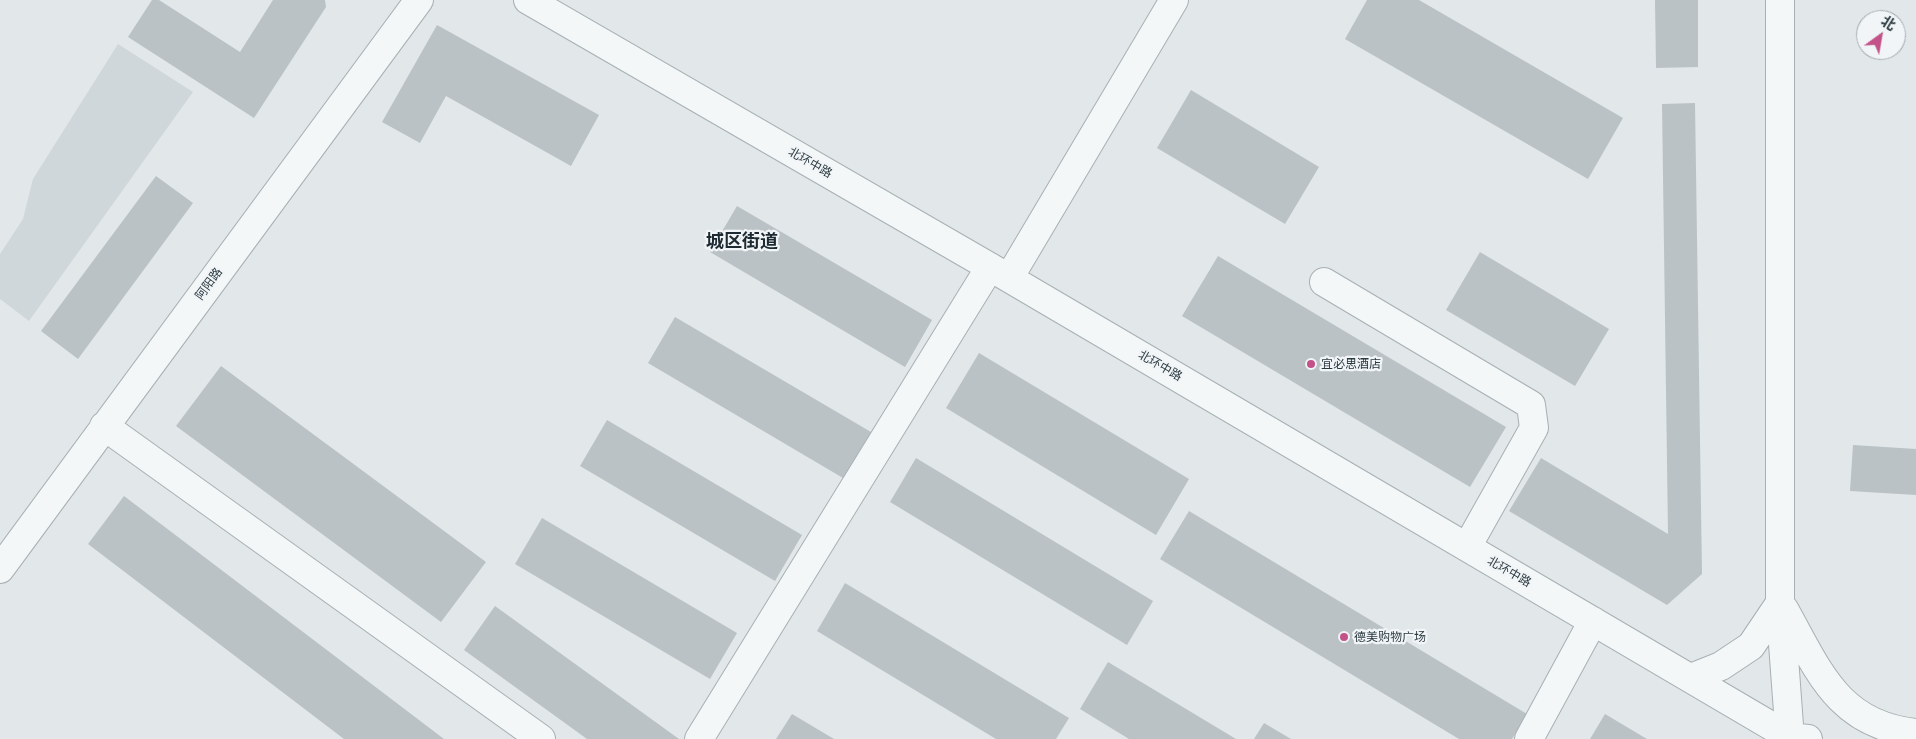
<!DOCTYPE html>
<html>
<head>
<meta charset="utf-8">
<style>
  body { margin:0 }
  #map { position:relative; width:1916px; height:739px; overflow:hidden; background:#e2e7e9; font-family:Montserrat,"Noto Sans SC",sans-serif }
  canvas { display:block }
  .north { position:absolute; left:1856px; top:10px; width:50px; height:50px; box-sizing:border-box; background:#f1f5f7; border:1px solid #a2aaae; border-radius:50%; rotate:32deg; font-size:14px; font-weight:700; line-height:20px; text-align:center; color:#2b3a40 }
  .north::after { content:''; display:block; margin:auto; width:18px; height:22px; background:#c35289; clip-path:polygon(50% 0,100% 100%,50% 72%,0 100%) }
</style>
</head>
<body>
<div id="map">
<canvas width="1916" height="739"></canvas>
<div class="north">北</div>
</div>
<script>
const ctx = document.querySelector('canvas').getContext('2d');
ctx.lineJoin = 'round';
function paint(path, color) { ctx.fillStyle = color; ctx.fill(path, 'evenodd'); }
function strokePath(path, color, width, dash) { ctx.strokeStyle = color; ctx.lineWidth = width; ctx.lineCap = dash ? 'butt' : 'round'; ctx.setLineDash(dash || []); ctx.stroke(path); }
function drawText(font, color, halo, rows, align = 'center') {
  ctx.font = font + ' Montserrat,"Noto Sans SC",sans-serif'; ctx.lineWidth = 4.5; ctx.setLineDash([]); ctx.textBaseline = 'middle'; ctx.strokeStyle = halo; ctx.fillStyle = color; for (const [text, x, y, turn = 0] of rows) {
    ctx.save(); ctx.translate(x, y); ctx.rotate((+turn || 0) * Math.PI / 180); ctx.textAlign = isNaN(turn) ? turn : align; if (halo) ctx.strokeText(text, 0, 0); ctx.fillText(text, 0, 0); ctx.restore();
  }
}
const built = new Path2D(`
  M118,44l75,48 -164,229 -29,-22v-45l23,-35 10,-40z`);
const building = new Path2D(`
  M152,0h7l81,52 33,-52h52l1,7 -72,111 -126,-81z
  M1367,0h52l204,118 -35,61 -243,-140z
  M1655,0h43v67l-42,1z
  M437,25l162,90 -28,51 -125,-70 -26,47 -38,-21z
  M1191,90l128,77 -34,57 -128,-76z
  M1695,103l7,471 -35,31 -158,-94 32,-53 127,76 -6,-430z
  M156,176l37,27 -115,156 -37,-28z
  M737,206l195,114 -27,47 -195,-115z
  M1480,252l129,77 -34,57 -129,-76z
  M1218,256l288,171 -36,60 -288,-171z
  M675,317l196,115 -28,46 -195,-115z
  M979,353l210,126 -33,56 -210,-127z
  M221,366l265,196 -45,60 -265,-196z
  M607,420l195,115 -27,46 -195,-115z
  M1853,445l63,4v46l-66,-4z
  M916,458l237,143 -26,44 -237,-143z
  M124,496l320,243h-100l-256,-195z
  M1189,511l338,203 -15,25h-53l-299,-180z
  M542,518l195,115 -27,46 -195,-115z
  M845,583l224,135 -13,21h-60l-179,-108z
  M495,606l184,133h-92l-123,-89z
  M1108,662l128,77h-107l-49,-30z
  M792,714l42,25h-58z
  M1605,714l42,25h-57z
  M1264,723l27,16h-37z`);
const minor = new Path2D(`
  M528,0l462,267 800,470 18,2
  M1780,0v603l10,136
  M1009,278l165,-278
  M1324,282l207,123 3,23 -67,119
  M104,426l437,313
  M0,569l419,-569
  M1784,609c34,60 53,116 132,124
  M1691,678l30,-12 30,-20 29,-43
  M699,739l291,-472
  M1529,739l64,-118`);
const markers = [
  [1311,364,5,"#c35289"],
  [1344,637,5,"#c35289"]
];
const streetNames = [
  ["北环中路",810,163,30],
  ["阿阳路",209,284,-54],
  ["北环中路",1160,366,30],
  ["北环中路",1509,572,30]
];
const poiNames = [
  ["宜必思酒店",1321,364],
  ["德美购物广场",1354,637]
];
const districtNames = [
  ["城区街道",742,242]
];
paint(built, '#d0d7db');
paint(building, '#bac2c6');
strokePath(minor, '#a7b0b3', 30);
strokePath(minor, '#f4f7f8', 28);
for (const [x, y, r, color] of markers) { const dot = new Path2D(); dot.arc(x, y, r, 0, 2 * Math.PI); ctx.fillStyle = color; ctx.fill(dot); strokePath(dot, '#f1f5f7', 2); }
drawText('12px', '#2b3a40', '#f1f5f7', streetNames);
drawText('12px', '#2b3a40', '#f1f5f7', poiNames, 'left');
drawText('bold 18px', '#1d2a31', '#f1f5f7', districtNames);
</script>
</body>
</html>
